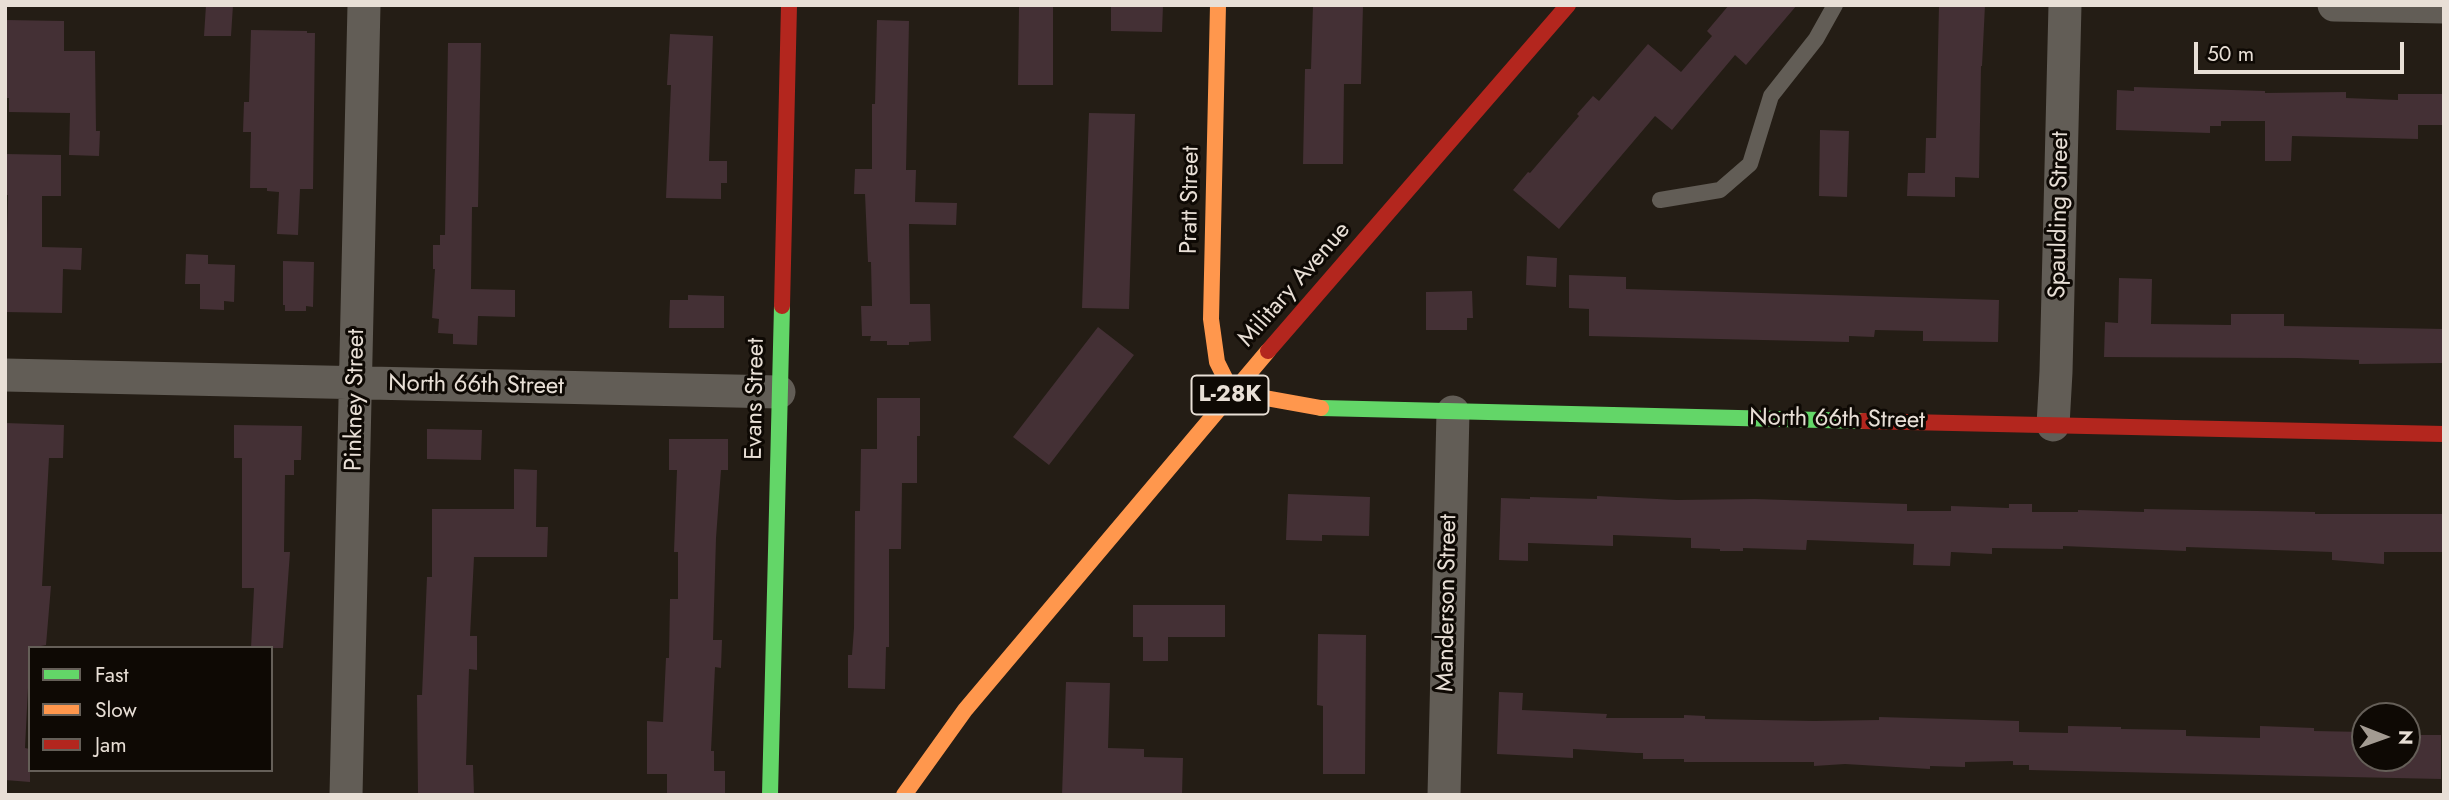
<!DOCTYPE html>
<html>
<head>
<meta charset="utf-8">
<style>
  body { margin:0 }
  #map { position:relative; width:2449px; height:800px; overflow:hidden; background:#241d15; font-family:Jost,sans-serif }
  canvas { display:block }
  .frame { position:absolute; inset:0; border:7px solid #e8dfd6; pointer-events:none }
  .legend { position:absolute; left:28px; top:646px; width:245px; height:126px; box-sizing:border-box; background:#0e0904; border:2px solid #655f58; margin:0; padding:9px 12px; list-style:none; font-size:21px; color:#e8dfd6 }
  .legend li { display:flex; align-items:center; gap:14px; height:35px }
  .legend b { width:35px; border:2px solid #655f58 }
  .north { position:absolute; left:2351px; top:702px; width:70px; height:70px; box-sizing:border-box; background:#0e0904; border:2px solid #655f58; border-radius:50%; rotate:91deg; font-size:19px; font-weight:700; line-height:28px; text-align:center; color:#e8dfd6 }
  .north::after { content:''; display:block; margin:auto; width:24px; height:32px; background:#a39b92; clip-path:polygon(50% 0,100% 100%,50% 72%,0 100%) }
  .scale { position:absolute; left:2194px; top:42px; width:210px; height:32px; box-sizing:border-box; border:4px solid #e8dfd6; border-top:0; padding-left:9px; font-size:21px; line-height:24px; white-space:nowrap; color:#e8dfd6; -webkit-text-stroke:5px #0e0904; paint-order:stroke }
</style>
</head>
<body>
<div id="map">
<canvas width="2449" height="800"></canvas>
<div class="frame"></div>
<ul class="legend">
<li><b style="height:9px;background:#63d668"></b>Fast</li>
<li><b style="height:9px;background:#ff974d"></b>Slow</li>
<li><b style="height:9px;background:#b3261e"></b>Jam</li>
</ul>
<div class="north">N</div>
<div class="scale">50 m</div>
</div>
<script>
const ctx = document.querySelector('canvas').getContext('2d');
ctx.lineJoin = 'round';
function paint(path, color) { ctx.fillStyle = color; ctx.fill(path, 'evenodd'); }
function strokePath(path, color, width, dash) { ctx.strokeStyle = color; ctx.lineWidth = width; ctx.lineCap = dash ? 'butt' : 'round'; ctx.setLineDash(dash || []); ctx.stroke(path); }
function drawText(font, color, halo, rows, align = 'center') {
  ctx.font = font + ' Jost,sans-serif'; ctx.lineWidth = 6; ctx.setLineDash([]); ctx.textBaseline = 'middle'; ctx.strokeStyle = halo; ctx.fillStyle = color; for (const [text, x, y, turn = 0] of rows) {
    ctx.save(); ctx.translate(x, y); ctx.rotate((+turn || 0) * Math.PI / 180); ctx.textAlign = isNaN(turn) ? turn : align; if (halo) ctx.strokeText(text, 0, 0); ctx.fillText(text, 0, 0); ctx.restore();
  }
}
const building = new Path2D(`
  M206,5h27l-2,31h-27z
  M1111,5h52l-1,27 -51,-1z
  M1313,5h50l-2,79h-17l-1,80h-40l2,-95h6z
  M1729,5h68l-51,60 -11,-10 -63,75 -17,-14 -96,113 -46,-39 15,-18 2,1 49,-57 -2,-2 16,-18 6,5 49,-57 33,28 31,-36 -5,-5z
  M1939,5h46l-3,61h-1l-2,112 -24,-1v20l-48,-1 1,-23h17l1,-35h10z
  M1019,7h34v78h-35z
  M6,20l58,1v30h31l1,80h4l-1,25 -30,-1 1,-42 -61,-1v-14h-4z
  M877,20l32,1 -3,149h10l-1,32 42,1 -1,22 -47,-1 1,80h20l1,37 -22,1v3h-22v-4h-17l1,-5h-9l-1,-30h11l-1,-44h-3l-3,-68h-11l1,-25h17v-65h3z
  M251,30l56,1v2h8l-2,156h-13l-2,46 -21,-1 2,-42 -12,-1v-3h-17l1,-56h-8l1,-30h5z
  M670,34l43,2 -4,125h18v22h-6v16l-55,-1 5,-113h-4z
  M448,43h33l-3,164h-6l-1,82 44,1v27l-37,-1 -1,29 -24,-1v-10l-15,-1 1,-14 -7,-1 3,-49h-2v-24h7v-10h5z
  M2134,87l131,4v2l81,-1v6l52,2v-6h46v31h-26v14l-126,-3 -1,25h-26v-40h-44v5h-11v7l-94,-3 1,-40 17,1z
  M1089,113l46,1 -6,195 -47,-1z
  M1820,130l29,1 -2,66 -28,-1z
  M5,154l56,1v41h-19v51l40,1 -1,22 -18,-1 -1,44 -57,-1 3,-117h-3z
  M186,254l22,1v9l27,1 -1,37 -10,-1v9l-24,-1v-25h-15z
  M1527,256l30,2 -1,29 -30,-2z
  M283,261l31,1 -1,45 -7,-1v5h-21v-6h-2z
  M1569,275l57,2v12l373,11 -1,42 -75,-1v-10l-48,-1 -1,7 -25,-1v6l-260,-6v-27l-20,-1z
  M2119,278l33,1 -1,45 80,1v-11h53v12l160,3v34l-85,1v-4l-62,-2 -193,-1 1,-35 13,1z
  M1472,291l1,27h-6v12h-41v-38z
  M688,295l36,1v32h-55l1,-28h18z
  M1098,327l36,28 -85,110 -36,-28z
  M877,398h43v38h-3v47h-15l-1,66h-12v98h-3l-1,42 -37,-1v-33h4l2,-27 1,-117h5l1,-62h16z
  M5,423l59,2 -1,33h-14l-7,128h9l-5,59 -16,3 -5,100 5,1v33l-25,-2z
  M234,425l68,1 -1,34h-7v15h-9l-1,77h6l-7,96h-32l3,-60h-12v-130h-8z
  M427,429l55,1 -1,30 -54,-1z
  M669,439h59v31h-7l-5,68 -3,102h9l-1,28 -6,-1 -4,84h3v20h11v22h-58v-19h-20v-53l16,1 3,-64h3l1,-59h8v-47h-4l3,-82h-8z
  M514,469l23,1 -1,57h12l-1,30h-73l-4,79h7v34l-8,-1 -3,96h7l1,30h-56l-1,-100h5l5,-118h5v-68h82z
  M1288,494l82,3 -1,39 -47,-1v6l-36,-1z
  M1597,496l80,4 78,-1 152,5v7h44v-5l58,2v-4h23v8h46v-2l66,2v-3l171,3v2h129v38h-60v12l-52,-4v-8l-146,-5v4l-123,-5v3l-71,-1v6l-41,-2 -1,14 -37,-1 1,-21 -107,-4 -1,10 -63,-2v3h-23v-2l-29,-1v-10l-78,-3v11l-85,-3v18l-29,-1 2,-62 29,1v-2l67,2z
  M1133,605h92v32h-57v24h-25v-24h-10z
  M1318,634l48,1 -1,139h-42v-68l-6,-1z
  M1066,682l44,1 -2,65 36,1v8l39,1 -1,37h-120z
  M1499,692l24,1 -1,17 85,4 -1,4h78v-3l21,1v3l109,2 65,-1v-3l140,4v11l49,1v-7l53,1v2l65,1v6l74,2v-12l54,2v3l51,1v26h42v-28h4v5h30v44l-412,-9v-5h-16v-4l-48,1v5l-35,-1v3l-85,-5 -31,2v-4h-130v-3h-41v-6h-7l-63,-4v9l-76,-4z`);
const lane = new Path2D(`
  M1660,200l60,-10 30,-26 21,-68 45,-57 19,-34`);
const street = new Path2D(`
  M2334,5l110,2
  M5,375l774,17
  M2053,425l3,-53 9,-367
  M346,795l18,-790
  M1444,795l9,-383`);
const fast = new Path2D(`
  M1321,408l542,13
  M770,795l12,-489`);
const slow = new Path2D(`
  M1218,5l-7,314 6,43 15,30 89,16
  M904,795l61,-85 303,-359`);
const jam = new Path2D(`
  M782,306l7,-301
  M1268,351l300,-346
  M1863,421l581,13`);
const shields = [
  [1230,395,77]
];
const shieldNames = [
  ["L-28K",1230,395]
];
const streetNames = [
  ["Pratt Street",1191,200,-89],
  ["Spaulding Street",2060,215,-89],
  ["Military Avenue",1295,285,-49],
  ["North 66th Street",476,386,1],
  ["Evans Street",756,399,-89],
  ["Pinkney Street",356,400,-89],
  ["North 66th Street",1837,420,1],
  ["Manderson Street",1448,603,-89]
];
paint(building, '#443035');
strokePath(lane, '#625d56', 16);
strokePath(street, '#625d56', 33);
strokePath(fast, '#63d668', 16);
strokePath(slow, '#ff974d', 16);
strokePath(jam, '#b3261e', 16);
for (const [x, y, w] of shields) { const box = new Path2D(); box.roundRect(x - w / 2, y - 19.5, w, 39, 5); ctx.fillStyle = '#0e0904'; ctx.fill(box); strokePath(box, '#e8dfd6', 2); }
drawText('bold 23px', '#e8dfd6', null, shieldNames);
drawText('24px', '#e8dfd6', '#0e0904', streetNames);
</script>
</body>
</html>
